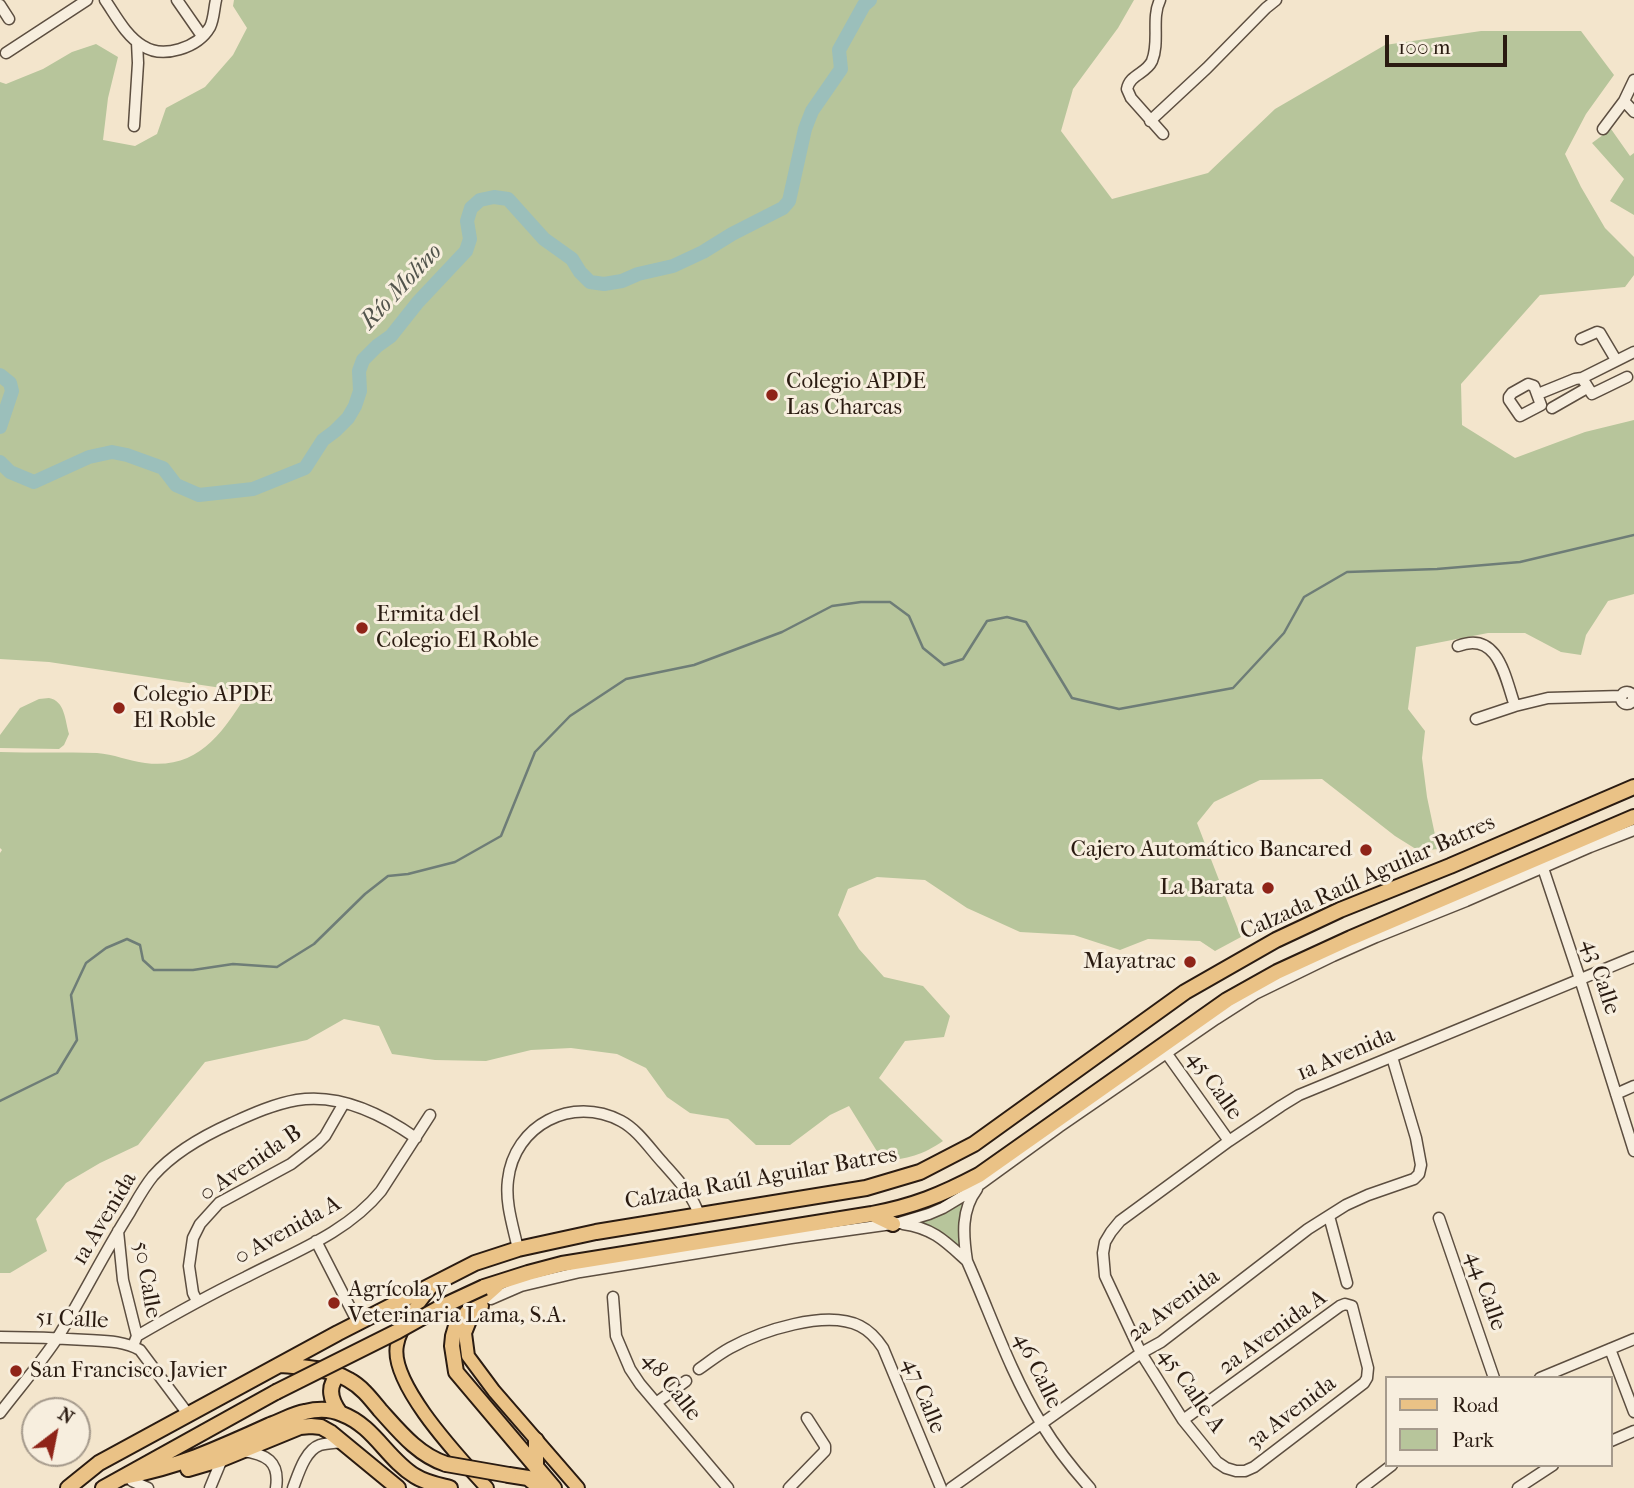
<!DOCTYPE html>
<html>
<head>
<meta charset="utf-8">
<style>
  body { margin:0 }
  #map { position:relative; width:1634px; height:1488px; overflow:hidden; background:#f3e5cc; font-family:"IM FELL French Canon",serif }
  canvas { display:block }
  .legend { position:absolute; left:1385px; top:1376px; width:228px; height:91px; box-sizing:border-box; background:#f7eede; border:2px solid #a59a8c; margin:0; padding:9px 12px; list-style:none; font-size:21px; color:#2a1b11 }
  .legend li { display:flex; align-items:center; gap:14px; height:35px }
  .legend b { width:35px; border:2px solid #a59a8c }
  .north { position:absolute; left:21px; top:1397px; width:70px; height:70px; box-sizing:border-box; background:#f7eede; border:2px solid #a59a8c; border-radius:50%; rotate:32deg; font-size:19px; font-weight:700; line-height:28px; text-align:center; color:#2a1b11 }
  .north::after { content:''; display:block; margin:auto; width:24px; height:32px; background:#8f2418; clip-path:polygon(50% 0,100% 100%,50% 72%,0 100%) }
  .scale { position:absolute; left:1385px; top:35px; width:122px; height:32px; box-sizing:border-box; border:4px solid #2a1b11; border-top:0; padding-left:9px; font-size:21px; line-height:24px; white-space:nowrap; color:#2a1b11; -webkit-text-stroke:5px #f7eede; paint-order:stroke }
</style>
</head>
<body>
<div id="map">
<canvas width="1634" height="1488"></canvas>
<ul class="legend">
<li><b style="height:9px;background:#eac286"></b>Road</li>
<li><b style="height:19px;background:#b7c59b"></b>Park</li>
</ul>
<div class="north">N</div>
<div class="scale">100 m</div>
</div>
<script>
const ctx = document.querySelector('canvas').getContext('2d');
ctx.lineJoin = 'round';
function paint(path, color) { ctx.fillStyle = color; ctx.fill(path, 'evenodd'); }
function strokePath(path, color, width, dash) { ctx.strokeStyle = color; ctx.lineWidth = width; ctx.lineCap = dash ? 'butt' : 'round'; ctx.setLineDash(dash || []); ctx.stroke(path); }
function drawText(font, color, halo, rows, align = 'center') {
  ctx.font = font + ' "IM FELL French Canon",serif'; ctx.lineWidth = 6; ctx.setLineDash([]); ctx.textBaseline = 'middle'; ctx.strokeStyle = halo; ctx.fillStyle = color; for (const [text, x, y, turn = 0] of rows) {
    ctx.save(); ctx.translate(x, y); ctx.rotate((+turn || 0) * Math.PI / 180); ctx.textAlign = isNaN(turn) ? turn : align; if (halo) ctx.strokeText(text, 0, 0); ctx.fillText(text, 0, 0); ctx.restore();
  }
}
const green = new Path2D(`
  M234,0h900l-16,28 -45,61 -12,42 51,68 96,-26 67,-64 110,-64 96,-14h100l33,44 -28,39 -21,40 16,33 24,41 29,29v18l-9,12 -85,8 -79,89 1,41 53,33 70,-26 49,-12v174l-26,7 -22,34 -5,20 -20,-3 -36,-19h-37l-72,14 -8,62 17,22 -3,27 5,39 11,52 -19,2 -24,-15 -73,-57 -62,1 -46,22 -17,21 44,114 -26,14 -15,-10 -52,-2 -28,11 -46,-15 -54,-3 -53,-24 -42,-28 -48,-3 -29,12 -10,26 21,34 25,28 39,9 27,30 -6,21 -39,4 -26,37 64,63c-20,14 -36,18 -60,20l-34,-55 -19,9 -40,30h-34l-28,-26 -38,-6 -23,-16 -21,-29 -29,-14 -46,-6 -40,2 -45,11 -51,-1 -43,-6 -13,-28 -35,-7 -37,21 -102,22 -67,83 -38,18 -34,20 -30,36 11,32 -37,22h-10v-420l2,-3 -2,-2v-96c32,1 65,0 97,1 16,1 32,8 48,10 53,7 78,-30 103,-71l-199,-30 -49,-3v-577l6,2 37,-15 29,-17 24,-8 22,13 -10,41 -5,42 32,6 22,-12 9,-26 39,-21 28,-32 14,-27 -14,-22z
  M1611,129l19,27 4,-3v62l-24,-14 14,-22 -32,-36z
  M49,698c16,3 16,22 20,36l-5,11 -5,4 -59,-1v-13l20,-27 19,-9z
  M970,1196l-3,65 -53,-37z`);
const stream = new Path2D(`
  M0,1101l57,-28 20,-33 -6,-45 15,-32 20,-15 21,-9 13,6 3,15 11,10h39l40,-6 44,3 37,-23 51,-50 23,-18 20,-2 47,-12 46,-26 34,-84 35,-36 56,-37 68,-14 88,-33 50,-26 29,-4h29l19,14 14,32 21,17 19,-6 24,-38 20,-4 19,5 46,76 47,11 114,-21 51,-55 20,-36 43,-25 90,-3 83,-7 114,-27`);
const river = new Path2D(`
  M0,375l10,8 2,8 -12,36
  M0,462l10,10 24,10 55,-25 23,-5 15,3 36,13 13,17 23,10 54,-6 52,-21 18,-28 12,-9 13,-13 7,-12 5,-15 -1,-20 4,-11 14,-14 14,-10 27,-34 48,-51 4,-12 -3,-18 4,-13 9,-8 14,-3 14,2 36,40 28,20 8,13 10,10 14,2 18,-3 16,-7 35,-8 30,-14 29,-18 51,-26 6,-7 16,-72 7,-18 29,-42 -2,-19 25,-45 6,-5`);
const minor = new Path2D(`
  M105,0c11,16 21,36 38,46 20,13 55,2 67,-19 4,-8 4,-19 6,-27
  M177,0l25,36
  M1160,0c-9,18 0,42 -8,61 -6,13 -22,13 -25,28l4,9 32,36
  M0,5l9,14
  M6,53l81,-53
  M1634,80l-10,21 10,11
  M1150,121l57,-53 59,-60 10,-8
  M134,126l4,-63 -1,-21
  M1603,129l21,-28
  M1581,339l16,-7 3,1 16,27
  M1582,378l10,16 35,-17
  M1528,384l6,2 7,19 -21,11 -11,-16v-3l3,-4z
  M1538,394l37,-15 7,-1 52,-26
  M1552,408l35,-20
  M1458,646c40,-16 47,31 57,60
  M1621 698a6 6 0 1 1 12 0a6 6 0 1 1-12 0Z
  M1476,719l39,-13 33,-8 74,-2
  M1541,862l39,117 54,172
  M1167,1054l62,87
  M1616,1094l18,-8
  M977,1189c-16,21 -14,46 -10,72 24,54 43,111 74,162 14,23 31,45 49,65
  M1329,1216l18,67
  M1439,1218l55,160
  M903,1224c30,4 43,18 64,37
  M118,1231l5,49 14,56
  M316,1241l42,82
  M518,1249c-5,-23 -13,-46 -10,-69 6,-55 64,-85 113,-59 17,9 29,28 42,42 14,16 30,32 36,52
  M613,1297l3,39 14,33 10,15 88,104
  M491,1299l30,-13 59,-14 211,-34 108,-15 30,-9 14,-6 25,-15 91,-66 157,-108 39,-25 78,-38 43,-19 90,-36 124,-54 44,-17
  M197,1301l-4,-8 -4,-27 4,-28 7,-14 19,-21 72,-39 27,-21 7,-7 19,-33
  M0,1337c29,0 58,1 87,3 19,1 37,1 53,10l48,64
  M133,1346l4,-10c36,-21 72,-41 109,-59 46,-24 101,-44 135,-86l49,-76
  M1610,1349l24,63
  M699,1369c10,-7 20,-15 31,-21 31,-17 96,-39 130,-22 10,5 17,13 23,22l58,140
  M1540,1378l94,-39
  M656,1403l30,-22
  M0,1413c19,-25 41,-50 58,-76 25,-41 46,-84 72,-125 7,-12 14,-25 23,-36 21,-24 50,-40 79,-53 20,-9 42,-19 65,-23 43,-7 85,14 119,38
  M1183,1420l157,-114 5,-2 7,2 16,62 -1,10 -3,5 -110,84 -9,4h-9l-10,-3 -9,-6 -34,-42 -42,-67 -36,-77 -2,-23 2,-11 6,-10 9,-11 109,-80 52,-35 18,-11 335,-138
  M1611,1441l23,-10
  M242,1451c24,3 38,10 34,37
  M132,1481l16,7
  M210,1488l12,-29
  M293,1488c5,-13 12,-38 27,-43 7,-2 16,-2 23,-3
  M789,1488l36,-37v-5l-18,-28
  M951,1488l190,-135 20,-11 147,-113 38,-24 22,-10 46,-16 5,-5 2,-9 -5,-27 -24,-81
  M1362,1488l30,-23
  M1518,1488l35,-23`);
const major = new Path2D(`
  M432,1286c-12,15 -32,40 -35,59 -8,39 65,115 90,143
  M482,1306l-11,12 -6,15 3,23 26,35 84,97`);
const highway = new Path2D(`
  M872,1214l21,10
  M497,1285l-27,24 -14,17 -3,10 -1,10 4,26 98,116
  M484,1287l44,-14 34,-9 310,-50c42,-8 69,-19 107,-39l248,-175 50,-28 74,-34 283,-121
  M281,1365c22,2 48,3 68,15 13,7 22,19 31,30 19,21 38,45 66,54
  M339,1375c-13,11 -8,26 1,38
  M536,1467v-27
  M188,1469l34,-10 78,-32 11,-1 10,1 9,5 68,56
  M509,1475l19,3 12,10
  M124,1477c25,-5 48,-11 72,-20 25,-10 50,-21 74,-32 12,-4 23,-11 35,-13 12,-3 26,-3 37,2 32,12 45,45 73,62 11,7 23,9 35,12
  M68,1488l31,-25 239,-130 137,-70 43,-14 78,-17 270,-44 54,-16 54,-28 211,-152 91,-52 64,-30 110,-44 184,-79
  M103,1488l173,-96`);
const highwayBridge = new Path2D(`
  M276,1392l122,-61 43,-24 43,-20
  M446,1464l63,11`);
const markers = [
  [772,395,7,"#8f2418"],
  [362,628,7,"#8f2418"],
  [119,708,7,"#8f2418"],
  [1366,850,7,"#8f2418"],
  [1268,888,7,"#8f2418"],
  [1190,962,7,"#8f2418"],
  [334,1303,7,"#8f2418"],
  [16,1371,7,"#8f2418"]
];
const poiNames = [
  ["Colegio APDE",786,382],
  ["Las Charcas",786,408],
  ["Ermita del",376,615],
  ["Colegio El Roble",376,641],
  ["Colegio APDE",133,695],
  ["El Roble",133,721],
  ["Cajero Automático Bancared",1352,850,"right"],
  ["La Barata",1254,888,"right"],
  ["Mayatrac",1176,962,"right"],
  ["Agrícola y",348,1290],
  ["Veterinaria Lama, S.A.",348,1316],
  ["San Francisco Javier",30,1371]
];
const streetNames = [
  ["Calzada Raúl Aguilar Batres",1368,878,-24],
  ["43 Calle",1600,977,72],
  ["1a Avenida",1346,1055,-23],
  ["45 Calle",1214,1086,55],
  ["0 Avenida B",251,1164,-34],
  ["Calzada Raúl Aguilar Batres",761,1179,-10],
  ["1a Avenida",105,1219,-59],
  ["0 Avenida A",288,1231,-29],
  ["50 Calle",146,1280,80],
  ["44 Calle",1485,1291,71],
  ["2a Avenida",1174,1306,-36],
  ["51 Calle",72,1320,3],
  ["2a Avenida A",1273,1333,-36],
  ["46 Calle",1037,1371,64],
  ["48 Calle",671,1387,52],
  ["45 Calle A",1191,1391,55],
  ["47 Calle",923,1396,68],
  ["3a Avenida",1292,1413,-37]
];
const waterNames = [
  ["Río Molino",402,287,-47]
];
paint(green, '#b7c59b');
strokePath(stream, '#6e7d77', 2.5);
strokePath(river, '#9bbfbb', 14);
strokePath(minor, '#5c4e40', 13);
strokePath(major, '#2a1b11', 16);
strokePath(highway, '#2a1b11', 18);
strokePath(minor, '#f7eede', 10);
strokePath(major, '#eac286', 12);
strokePath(highway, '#eac286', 14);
strokePath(highwayBridge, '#2a1b11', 18, []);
strokePath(highwayBridge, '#eac286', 14);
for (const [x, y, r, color] of markers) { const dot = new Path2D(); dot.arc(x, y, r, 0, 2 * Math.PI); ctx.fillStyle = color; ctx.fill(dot); strokePath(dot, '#f7eede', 2.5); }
drawText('23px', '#2a1b11', '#f7eede', poiNames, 'left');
drawText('23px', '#2a1b11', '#f7eede', streetNames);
drawText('italic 24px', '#52544c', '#f7eede', waterNames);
</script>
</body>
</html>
